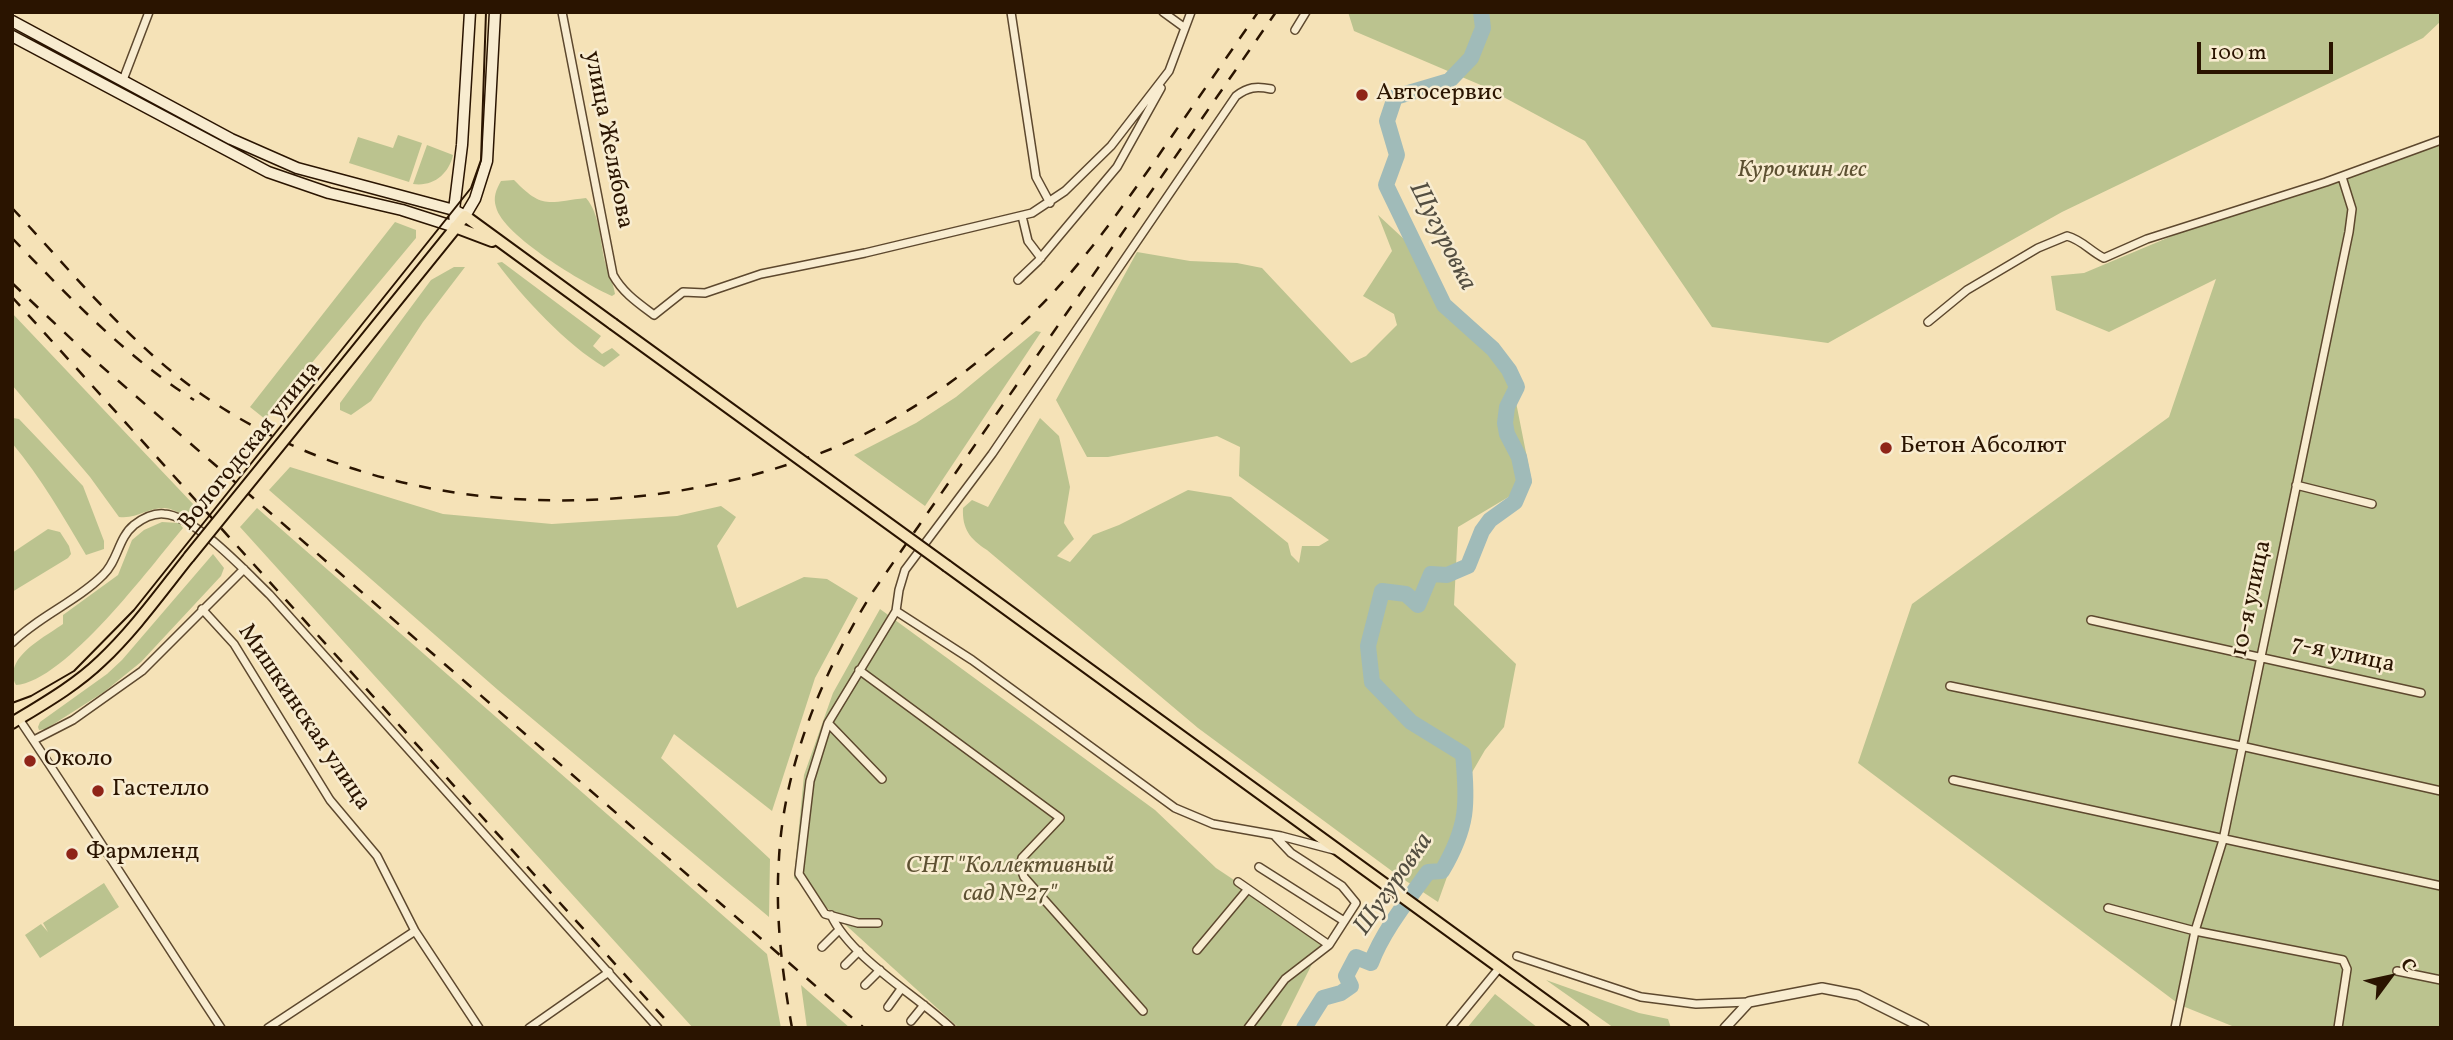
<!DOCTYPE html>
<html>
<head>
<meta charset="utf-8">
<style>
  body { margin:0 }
  #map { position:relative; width:2453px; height:1040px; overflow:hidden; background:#f5e2b7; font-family:Vollkorn,serif }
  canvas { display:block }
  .frame { position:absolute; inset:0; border:14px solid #2a1400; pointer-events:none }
  .north { position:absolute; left:2355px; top:942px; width:70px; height:70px; -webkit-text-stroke:5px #f8ecd0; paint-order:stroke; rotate:57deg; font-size:19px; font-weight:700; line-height:28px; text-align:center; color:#2a1400 }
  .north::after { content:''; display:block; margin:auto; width:24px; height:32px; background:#2a1400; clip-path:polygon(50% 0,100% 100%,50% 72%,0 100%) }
  .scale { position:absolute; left:2197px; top:42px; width:136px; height:32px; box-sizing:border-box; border:4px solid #2a1400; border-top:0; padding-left:9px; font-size:21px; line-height:24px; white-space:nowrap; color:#2a1400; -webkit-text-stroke:5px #f8ecd0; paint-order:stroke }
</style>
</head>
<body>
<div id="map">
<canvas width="2453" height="1040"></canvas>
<div class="frame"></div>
<div class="north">С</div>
<div class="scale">100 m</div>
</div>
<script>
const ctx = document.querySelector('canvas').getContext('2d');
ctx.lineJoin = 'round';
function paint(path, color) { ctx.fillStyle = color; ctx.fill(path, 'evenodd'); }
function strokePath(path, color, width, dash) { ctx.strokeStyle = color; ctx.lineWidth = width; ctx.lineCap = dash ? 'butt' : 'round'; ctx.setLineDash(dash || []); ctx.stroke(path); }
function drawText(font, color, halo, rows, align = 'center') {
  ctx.font = font + ' Vollkorn,serif'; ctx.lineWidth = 5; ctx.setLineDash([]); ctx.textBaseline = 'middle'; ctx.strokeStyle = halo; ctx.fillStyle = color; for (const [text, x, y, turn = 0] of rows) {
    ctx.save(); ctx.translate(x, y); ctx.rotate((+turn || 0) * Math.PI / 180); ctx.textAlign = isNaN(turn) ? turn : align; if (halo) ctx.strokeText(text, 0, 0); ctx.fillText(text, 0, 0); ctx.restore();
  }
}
const green = new Path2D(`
  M1348,12h1093v9l-18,17 -361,174 -234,131 -116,-16 -127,-186 -102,-55 -129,-55z
  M398,135l24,8 -13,39 -60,-19 9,-26 35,11z
  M2441,144v884h-204l-57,-23 -322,-242 54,-159 257,-187 47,-138 -107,53 -53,-22 -5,-34 33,-3 126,-53z
  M427,145l26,10c-4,19 -20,32 -40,29z
  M514,180c29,30 34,22 72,18 14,16 14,43 19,64 3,10 8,20 10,32l-3,2c-27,-12 -109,-60 -116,-89 -3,-10 0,-17 5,-26z
  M1378,215l40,37 30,67 27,6 37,57 20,101 -74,44 -4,78 62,59 -12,63 -19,23 -18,31v40l-29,81 -38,-25 -202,-149 -211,-178c-17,-11 -25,-21 -24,-42l9,-8 16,7 52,-89 19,18 11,51 -6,36 10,16 -17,17 13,6 23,-27 26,-10 69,-35 43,7 57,46 3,12 8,8 3,-17h17l10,-6 -90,-64 1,-29 -23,-11 -109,21h-21l-31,-57 81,-148 53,9 47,2 25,5 89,95 15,-7 31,-31 -3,-11 -31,-18 29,-45z
  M395,222l21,8v8l-151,181 -15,-12z
  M502,262l99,74 -8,10 9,8 10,-6 8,7 -16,12c-37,-22 -82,-70 -107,-104z
  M454,267h11l-42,55 -52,79 -20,14 -11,-5v-7l91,-123z
  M12,313l182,192 -8,11c-7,-3 -15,-8 -22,-8 -18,0 -26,11 -45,9l-29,-40 -78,-92z
  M1036,331l5,1 -116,174 -71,-51 62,-32 40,-26z
  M13,418l6,1 64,67 21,55v8l-18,6c-23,-39 -45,-77 -74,-112z
  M290,467l153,47 109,10 125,-8 44,-10 15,11 -19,29 20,62 67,-31 23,2 31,19 -43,80 -43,133 -98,-77 -13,24 109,101 -1,58 -271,-227 -229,-200z
  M257,508l510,446 14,74h-88l-453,-501z
  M162,522l17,1 4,5c-32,38 -118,154 -167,157 -14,-27 29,-48 47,-61v-9l55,-40 14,-35 12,-10z
  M48,529l12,3 9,14 2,8 -3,4 -56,34v-39z
  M213,554l11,14 -3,8 -80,86 -37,30 -58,37 -7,1 -1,-3 2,-5 67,-48 15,-14z
  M880,609l275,201 61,58 108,72 -44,88h-321l-165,-150 10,-103 29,-82z
  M104,883l15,24 -79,51 -15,-23 16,-11 7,8 -5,-9z
  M1546,980l93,33 29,6 3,9h-57z
  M801,985l49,43h-43z
  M1495,994l43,34h-71z`);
const river = new Path2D(`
  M1304,1028l19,-30 18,-5 10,-7 -5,-10 10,-19 15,6c12,-32 37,-63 57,-91l14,-1c26,-44 26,-67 21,-117l-52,-32 -39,-40 -4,-36 14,-55 24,3 12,11 13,-31 16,1 21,-9 14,-35 8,-11 25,-18 9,-21 -5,-24 -12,-23 -2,-11 2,-16 10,-20 -8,-17 -16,-21 -49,-44 -58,-120 11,-30 -10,-34 8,-24 54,-16 22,-23 12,-30 -2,-16`);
const minor = new Path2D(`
  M562,12l51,263c10,18 25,28 41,40l29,-23 22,1 56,-19 104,-21 167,-40 33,-22 46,-45 58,-75 22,-59
  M1011,12l25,165 14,26
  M1163,12l22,16
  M1295,30l11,-18
  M123,80l26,-68
  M1022,216l6,25 13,17
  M1018,280l20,-19 79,-94 44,-79
  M1928,322l39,-32 71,-42 29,-12c15,4 23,15 37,22l43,-19 179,-57 115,-42
  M2296,485l76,19
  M202,609l32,35 96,156 47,56 38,75 64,97
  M896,611l76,49 203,148 38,16 68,12 53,14
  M2091,620l330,73
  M12,643c27,-27 64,-41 91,-68 15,-14 15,-37 31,-50 8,-6 20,-12 30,-11 30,1 84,60 106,81l388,433
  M859,670l201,148 -38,40 -2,8 4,11 119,134
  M1950,686l291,60 200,45
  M19,719c69,102 134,206 202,309
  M828,723l-18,58 -11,93 26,40 33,9h20
  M34,740l39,-20 69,-49 102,-102
  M882,779l-54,-56 68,-112 3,-21 6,-20 87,-116 244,-358c12,-9 20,-10 35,-7
  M1953,780l488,106
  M1259,867l85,54
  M1238,882l91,63 27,-42 -14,-17 -51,-33 -17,-18
  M2108,908l87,23 148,29 4,9 -9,59
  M831,915c20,43 85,80 120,113
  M822,947l16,-16
  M1197,950l51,-61
  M1517,956l124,41 55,7 53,-2
  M845,965l14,-14
  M2397,971l44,9
  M865,985l15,-15
  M888,1007l13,-18
  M911,1021l13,-16
  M268,1028l147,-97
  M529,1028l80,-56
  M1248,1028l37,-49 44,-34
  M1450,1028l50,-61
  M2175,1028l20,-97 28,-91 126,-608 3,-23 -10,-32`);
const tertiary = new Path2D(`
  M1725,1028l24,-26 73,-14 36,7 66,33`);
const secondary = new Path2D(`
  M12,21l219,118 66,29 157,42 11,6 10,-17 12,-38 8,-149
  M12,36l256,136 61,21 73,17 53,17 -1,-17 8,-65 8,-133`);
const primary = new Path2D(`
  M455,227l37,14
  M335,377l130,-161 148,108
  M947,566l636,462
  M12,723c31,-19 63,-37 89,-62 33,-31 60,-69 88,-104`);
const tram = new Path2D(`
  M12,703l19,-7 43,-25 60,-61 337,-422 10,-28 5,-148`);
const rail = new Path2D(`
  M12,208c63,67 123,143 201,194 179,118 422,125 618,47 72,-29 137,-75 194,-128 49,-46 88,-101 127,-156 35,-51 71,-102 106,-153
  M12,238c57,59 113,118 182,162
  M12,283l73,69 779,676
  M12,297l661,731
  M792,1028c-10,-56 -17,-113 -13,-170 5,-94 44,-186 93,-265l404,-581`);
const primaryBridge = new Path2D(`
  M613,324l334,242
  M189,557l146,-180`);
const markers = [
  [1362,95,7,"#8f2418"],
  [1886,448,7,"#8f2418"],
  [30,761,7,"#8f2418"],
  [98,791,7,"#8f2418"],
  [72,854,7,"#8f2418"]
];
const poiNames = [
  ["Автосервис",1376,95],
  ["Бетон Абсолют",1900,448],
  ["Около",44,761],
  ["Гастелло",112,791],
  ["Фармленд",86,854]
];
const streetNames = [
  ["улица Желябова",607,140,79],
  ["Вологодская улица",251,447,-51],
  ["10-я улица",2253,599,-78],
  ["7-я улица",2343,656,12],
  ["Мишкинская улица",303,718,56]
];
const parkNames = [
  ["Курочкин лес",1802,172],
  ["СНТ \"Коллективный",1010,868],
  ["сад №27\"",1010,896]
];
const waterNames = [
  ["Шугуровка",1441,237,63],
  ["Шугуровка",1395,885,-55]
];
paint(green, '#bbc38f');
strokePath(river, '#a0bbb9', 16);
strokePath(minor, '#5d482e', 10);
strokePath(tertiary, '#5d482e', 12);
strokePath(secondary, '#2a1400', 13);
strokePath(primary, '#2a1400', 14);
strokePath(minor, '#f8ecd0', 7);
strokePath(tertiary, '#f8ecd0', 9);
strokePath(secondary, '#f8ecd0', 10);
strokePath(primary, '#f5e2b7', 10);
strokePath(tram, '#2a1400', 2);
strokePath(rail, '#2a1400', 2.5, [12, 12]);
strokePath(primaryBridge, '#2a1400', 14, []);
strokePath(primaryBridge, '#f5e2b7', 10);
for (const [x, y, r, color] of markers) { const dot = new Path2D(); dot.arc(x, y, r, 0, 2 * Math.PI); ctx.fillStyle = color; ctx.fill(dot); strokePath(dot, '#f8ecd0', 2.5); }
drawText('24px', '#2a1400', '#f8ecd0', poiNames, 'left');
drawText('24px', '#2a1400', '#f8ecd0', streetNames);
drawText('italic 24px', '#5d5132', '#f8ecd0', parkNames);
drawText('italic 26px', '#534e41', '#f8ecd0', waterNames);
</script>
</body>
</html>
